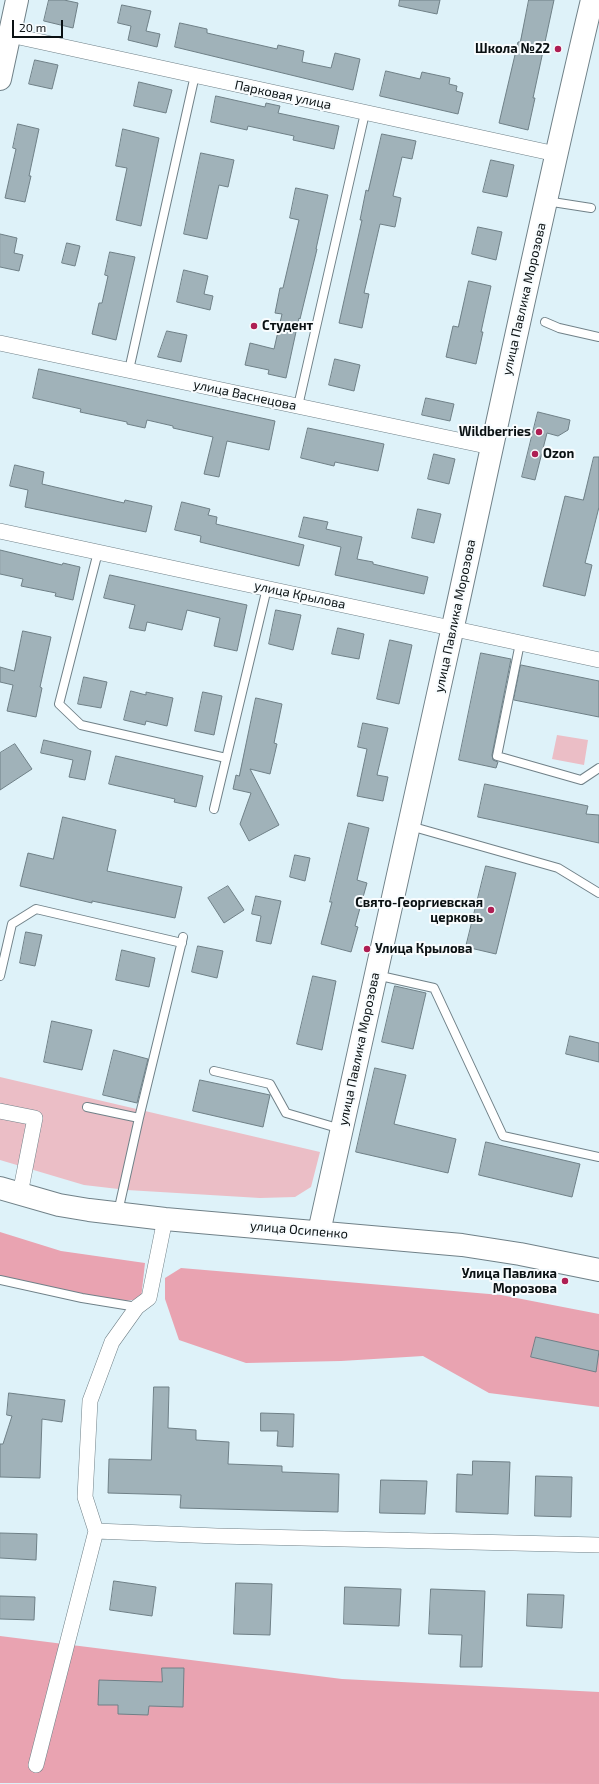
<!DOCTYPE html>
<html>
<head>
<meta charset="utf-8">
<style>
  body { margin:0 }
  #map { position:relative; width:599px; height:1784px; overflow:hidden; background:#def2f9; font-family:"Exo 2",sans-serif }
  canvas { display:block }
  .scale { position:absolute; left:12px; top:20px; width:51px; height:18px; box-sizing:border-box; border:2px solid #0a1113; border-top:0; padding-left:5px; font-size:12px; line-height:14px; white-space:nowrap; color:#0a1113; -webkit-text-stroke:3px #f8fcfe; paint-order:stroke }
</style>
</head>
<body>
<div id="map">
<canvas width="599" height="1784"></canvas>
<div class="scale">20 m</div>
</div>
<script>
const ctx = document.querySelector('canvas').getContext('2d');
ctx.lineJoin = 'round';
function paint(path, color) { ctx.fillStyle = color; ctx.fill(path, 'evenodd'); }
function strokePath(path, color, width, dash) { ctx.strokeStyle = color; ctx.lineWidth = width; ctx.lineCap = dash ? 'butt' : 'round'; ctx.setLineDash(dash || []); ctx.stroke(path); }
function drawText(font, color, halo, rows, align = 'center') {
  ctx.font = font + ' "Exo 2",sans-serif'; ctx.lineWidth = 4; ctx.setLineDash([]); ctx.textBaseline = 'middle'; ctx.strokeStyle = halo; ctx.fillStyle = color; for (const [text, x, y, turn = 0] of rows) {
    ctx.save(); ctx.translate(x, y); ctx.rotate((+turn || 0) * Math.PI / 180); ctx.textAlign = isNaN(turn) ? turn : align; if (halo) ctx.strokeText(text, 0, 0); ctx.fillText(text, 0, 0); ctx.restore();
  }
}
const green = new Path2D(`
  M557,735l31,5 -4,25 -32,-6z
  M0,1077l320,75 -9,35 -16,10 -35,1 -133,-8 -43,-5 -84,-25z`);
const forest = new Path2D(`
  M0,1232l61,19 84,12 -4,36 -44,5 -97,-27z
  M181,1268l320,27 98,19v93l-110,-14 -66,-37 -82,5 -95,2 -67,-23 -14,-41v-21z
  M0,1636l342,43 257,13v92l-599,-1z`);
const building = new Path2D(`
  M49,0h15l14,3 -5,25 -29,-7z
  M400,0h40l-3,14 -38,-8z
  M529,0h25l-21,98h2l-7,32 -29,-7 19,-81h2z
  M122,5l29,6 -5,20 14,3 -3,13 -29,-7 3,-14 -13,-3z
  M180,23l27,6v4l70,16 1,-4 26,6 -2,11 29,6 4,-15 25,6 -7,31 -178,-43z
  M35,60l23,5 -6,24 -23,-5z
  M386,71l34,8 2,-7 28,6 -1,6 8,2 -1,5 7,2 -5,21 -78,-18z
  M139,82l33,8 -6,23 -32,-7z
  M216,96l49,11 1,-4 14,3 -2,7 61,13 -5,23 -41,-9 1,-4 -46,-10 -1,4 -36,-8z
  M18,124l21,5 -10,47h2l-6,26 -20,-4 11,-49 -3,-1z
  M123,129l36,9 -18,88 -25,-6 11,-52 -11,-2z
  M382,134l34,7 -4,18 -10,-2 -9,39 8,2 -6,29 -15,-3 -16,69 5,1 -7,34 -23,-5 23,-103h-2l6,-30 2,1z
  M201,153l33,7 -6,27 -9,-2 -12,54 -23,-5z
  M491,160l23,5 -7,32 -24,-5z
  M296,188l32,7 -12,54h1l-17,70 -1,-1 -13,60 -18,-4 1,-4 -24,-5 5,-22 24,6 8,-35 -7,-1 5,-25h3l16,-68 -9,-2z
  M478,227l24,5 -6,28 -24,-6z
  M0,234l17,4 -3,15 9,2 -4,16 -19,-4z
  M67,243l13,3 -5,20 -13,-3z
  M110,252l25,5 -19,83 -24,-6 7,-31h3l6,-27 -3,-1z
  M184,270l24,6 -4,18 9,2 -3,14 -33,-8z
  M469,281l22,5 -10,46h2l-7,32 -30,-7 7,-31 5,1z
  M167,331l20,4 -6,27 -23,-5z
  M335,359l25,6 -6,26 -25,-6z
  M39,369l236,52 -6,29 -42,-9 -8,36 -15,-3 9,-37 -40,-9v-2l-26,-6 -2,8 -18,-4v-2l-47,-10 1,-3 -48,-11z
  M426,398l28,6 -4,17 -28,-6z
  M538,412l32,8 -2,10 -10,6 -11,-3 -12,47 -13,-3z
  M308,428l76,16 -6,27 -43,-9 -1,4 -33,-8z
  M434,454l21,5 -6,25 -21,-5z
  M594,457h5v50l-14,56 7,2 -7,31 -42,-10 22,-90 18,4z
  M15,465l29,7 -2,12 82,19 1,-3 27,6 -6,26 -121,-25 3,-17 -18,-4z
  M182,502l28,7 -2,6 9,2 -1,7 88,21 -5,21 -99,-24 1,-6 -26,-6z
  M418,509l23,5 -7,29 -22,-5z
  M304,517l24,5 -2,7 36,8 -5,22 16,3v2l55,13 -4,17 -89,-19 6,-28 -42,-10z
  M0,550l62,15 1,-2 17,4 -7,33 -18,-4 1,-3 -35,-7 2,-7 -23,-5z
  M110,575l137,30 -10,46 -23,-5 6,-28 -33,-8 -5,20 -35,-8 -2,9 -16,-3 6,-23 -31,-7z
  M276,610l25,5 -8,35 -24,-6z
  M338,628l26,6 -5,25 -27,-5z
  M23,631l28,6 -11,50 2,1 -6,29 -29,-6 6,-26 -13,-3v-15l14,4z
  M390,640l22,5 -13,59 -22,-5z
  M481,653l30,6 -19,96 1,5 5,2 -2,6 -37,-8z
  M521,665l78,16v36l-85,-17z
  M84,677l23,5 -6,26 -23,-4z
  M131,691l15,4v-3l27,6 -6,28 -21,-5 -1,4 -21,-5z
  M203,692l19,4 -8,39 -19,-4z
  M256,698l26,6 -8,39 3,1 -7,30 -20,-5 29,56 -30,16 -9,-17 11,-31 -18,-4 3,-14 3,1z
  M363,723l25,5 -11,47 11,2 -5,24 -26,-5 10,-47 -9,-2z
  M44,740l47,11 -6,29 -16,-3 4,-17 -32,-7z
  M15,744l17,25 -32,21v-37z
  M116,756l87,20 -7,31 -22,-5 1,-3 -66,-15z
  M485,784l103,22 -2,8 13,1v28l-121,-26z
  M63,817l53,13 -9,41 75,16 -7,31 -83,-17v2l-72,-17 8,-33 25,6z
  M349,823l20,5 -12,52 10,3 -12,43 3,1 -7,25 -30,-8 11,-42h-2z
  M295,855l15,3 -5,23 -15,-4z
  M486,866l30,7 -20,81 -30,-7z
  M228,886l16,24 -20,13 -16,-25z
  M256,896l25,5 -10,43 -15,-3 5,-25 -9,-2z
  M26,932l16,3 -7,31 -15,-3z
  M198,946l25,5 -6,27 -25,-6z
  M122,950l33,8 -6,29 -33,-7z
  M313,976l23,5 -14,69 -25,-6z
  M395,986l31,7 -13,56 -31,-7z
  M52,1021l40,9 -10,40 -38,-8z
  M570,1036l29,7v19l-33,-8z
  M114,1050l34,9 -11,44 -34,-8z
  M375,1068l31,7 -12,49 62,15 -8,34 -92,-21z
  M200,1080l70,15 -7,32 -70,-16z
  M486,1142l94,22 -8,33 -93,-22z
  M536,1337l63,14 -3,21 -65,-15z
  M154,1387h15l-1,41 28,2v10l33,2 -1,22 54,2v6l57,2 -1,38 -158,-4 1,-13 -73,-2 1,-34 42,1z
  M9,1393l56,7 -3,22 -20,-3 -2,59 -40,-1v-33h3l9,-28 -5,-1z
  M261,1413l33,1 -1,33 -16,-1 1,-15h-17z
  M473,1461l37,1 -2,52 -52,-2 1,-38 15,1z
  M536,1476l36,1 -1,40 -36,-1z
  M381,1480l46,1 -2,33 -45,-1z
  M0,1533l37,1 -1,26 -36,-2z
  M114,1581l42,6 -4,29 -42,-6z
  M236,1583l36,1 -2,51 -36,-1z
  M345,1587l56,2 -2,37 -55,-2z
  M431,1589l54,2 -3,76h-22l2,-32 -33,-1z
  M528,1594l36,1 -2,33 -35,-2z
  M0,1596l35,1 -1,23 -34,-1z
  M162,1668h22l-1,39 -34,-1 -1,9 -30,-1v-9h-20l1,-25 63,2z`);
const lane = new Path2D(`
  M546,201l45,7
  M545,322l14,6 40,9
  M129,370l66,-295
  M298,406l67,-293
  M98,552l-39,152 22,21 145,33
  M520,643l-23,113 84,24 18,-12
  M214,809l53,-221
  M410,826l148,42 41,25
  M376,975l58,13 69,148 96,21
  M0,976l12,-52 24,-15 146,34
  M214,1071l56,13 16,29 55,16
  M87,1107l52,11
  M118,1212l21,-94 44,-181
  M0,1280l82,18 55,9`);
const street = new Path2D(`
  M10,35l546,119
  M0,343l491,104
  M0,531l599,129
  M0,1111l35,7 -15,76
  M165,1219l-16,79 -12,9 -25,35 -22,59 -5,96 11,34 121,5 382,9
  M36,1765l60,-234`);
const secondary = new Path2D(`
  M0,79l17,-79
  M0,1188l59,17 30,5 76,9 297,26 58,9 79,16
  M319,1232c44,-200 89,-400 133,-601 46,-210 90,-421 140,-631`);
const markers = [
  [558,49,4,"#ae1e53"],
  [254,326,4,"#ae1e53"],
  [539,432,4,"#ae1e53"],
  [535,454,4,"#ae1e53"],
  [491,910,4,"#ae1e53"],
  [367,949,4,"#ae1e53"],
  [565,1281,4,"#ae1e53"]
];
const poiNames = [
  ["Школа №22",550,49],
  ["Студент",262,326,"left"],
  ["Wildberries",531,432],
  ["Ozon",543,454,"left"],
  ["Свято-Георгиевская",483,903],
  ["церковь",483,918],
  ["Улица Крылова",375,949,"left"],
  ["Улица Павлика",557,1274],
  ["Морозова",557,1289]
];
const streetNames = [
  ["Парковая улица",283,95,12],
  ["улица Павлика Морозова",524,299,-77],
  ["улица Васнецова",245,395,12],
  ["улица Крылова",300,595,12],
  ["улица Павлика Морозова",455,616,-78],
  ["улица Павлика Морозова",359,1049,-78],
  ["улица Осипенко",299,1230,5]
];
paint(green, '#ebbec6');
paint(forest, '#e9a3b1');
paint(building, '#a0b2b9');
strokePath(building, '#6f8087', 1);
strokePath(lane, '#708188', 10);
strokePath(street, '#708188', 16);
strokePath(secondary, '#708188', 24);
strokePath(lane, '#fff', 8);
strokePath(street, '#fff', 15);
strokePath(secondary, '#fff', 22);
for (const [x, y, r, color] of markers) { const dot = new Path2D(); dot.arc(x, y, r, 0, 2 * Math.PI); ctx.fillStyle = color; ctx.fill(dot); strokePath(dot, '#f8fcfe', 1.5); }
drawText('bold 13px', '#0a1113', '#f8fcfe', poiNames, 'right');
drawText('13px', '#0a1113', '#f8fcfe', streetNames);
</script>
</body>
</html>
